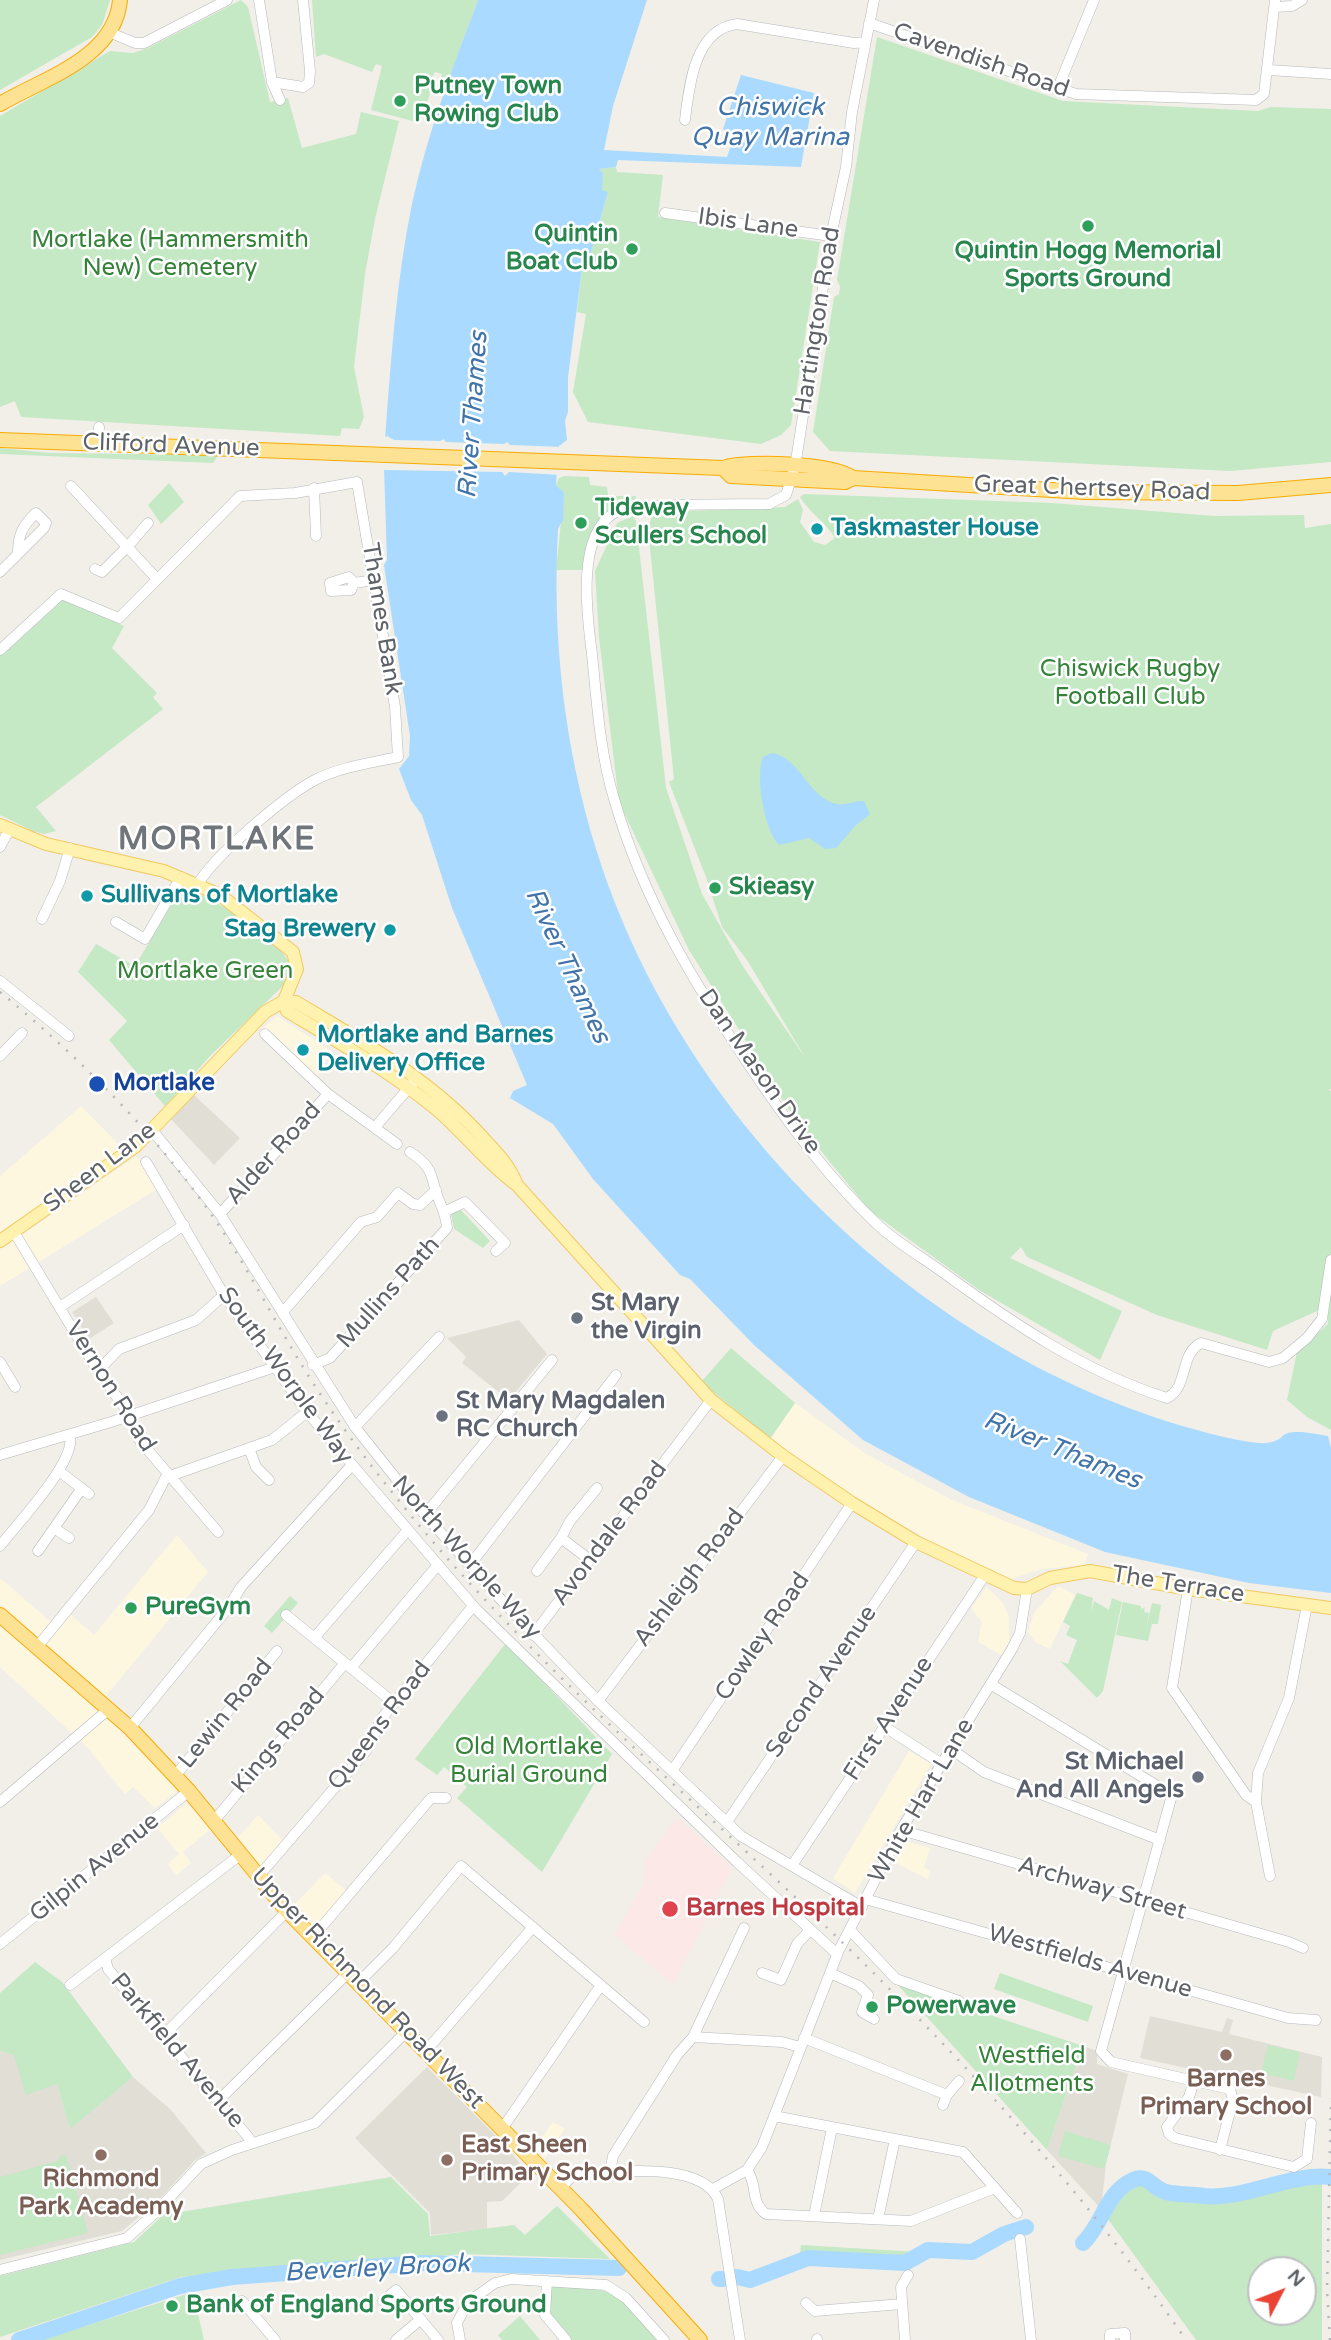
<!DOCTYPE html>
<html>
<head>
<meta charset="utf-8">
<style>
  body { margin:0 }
  #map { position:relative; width:1331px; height:2340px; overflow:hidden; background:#f1efe8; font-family:"Varela Round",sans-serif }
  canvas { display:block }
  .north { position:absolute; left:1247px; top:2256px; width:70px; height:70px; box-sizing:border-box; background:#fff; border:2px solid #bfc1c3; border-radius:50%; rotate:48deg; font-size:19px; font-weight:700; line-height:28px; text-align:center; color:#5f6368 }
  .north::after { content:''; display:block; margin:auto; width:24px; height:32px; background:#ea4335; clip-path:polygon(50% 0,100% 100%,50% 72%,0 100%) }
</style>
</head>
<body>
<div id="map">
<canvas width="1331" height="2340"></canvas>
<div class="north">N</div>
</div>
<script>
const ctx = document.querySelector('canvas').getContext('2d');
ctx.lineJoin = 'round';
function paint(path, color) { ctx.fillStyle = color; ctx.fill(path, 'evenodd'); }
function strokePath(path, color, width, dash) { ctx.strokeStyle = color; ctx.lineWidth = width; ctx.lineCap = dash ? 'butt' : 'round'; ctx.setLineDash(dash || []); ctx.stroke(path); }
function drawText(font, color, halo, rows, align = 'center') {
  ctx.font = font + ' "Varela Round",sans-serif'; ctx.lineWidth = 5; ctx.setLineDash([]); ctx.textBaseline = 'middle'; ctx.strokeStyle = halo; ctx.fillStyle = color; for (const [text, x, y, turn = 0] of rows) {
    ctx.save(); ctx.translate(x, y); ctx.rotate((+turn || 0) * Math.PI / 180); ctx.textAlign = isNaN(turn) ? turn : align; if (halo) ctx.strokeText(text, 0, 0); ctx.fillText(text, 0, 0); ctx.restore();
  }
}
const commercial = new Path2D(`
  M277,1016l54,35 -15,27 -53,-50z
  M81,1106l41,42 -122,85v-57z
  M136,1156l21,33 -157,97v-36z
  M795,1403l71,51 86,46 136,54 -4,11 -42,4 -31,10 -49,-20 -32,-18 -75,-44 -85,-58z
  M177,1535l31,37 -102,124 -106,-92v-26l58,50 12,-14 24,21z
  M1058,1586l17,9 -25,54 -15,-7 -7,-10 6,-19z
  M987,1587l16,16 6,14v24l-7,14 -24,-13 4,-20 -11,-14z
  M0,1626l91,76 88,88 -24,18 -22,-21 -8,7 -38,-47 -87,-80z
  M909,1751l22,13 -76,129 -22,-15z
  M187,1803l23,27 -27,22 8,11 -15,12 -8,-11 11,-10 -22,-26z
  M258,1815l25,26 -22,26 -23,-30z
  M905,1841l25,7 -6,19 6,4 -2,8 -34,-17z
  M325,1873l22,18 -32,37 -22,-22z
  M553,2122l12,7 -20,29 -11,-9z`);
const education = new Path2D(`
  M194,1095l46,43 -26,27 -43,-46z
  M96,1297l18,26 -25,16 -17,-27z
  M519,1320l28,34 -38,46 -47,-37 4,-6 -19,-19z
  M1150,2016l72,16 5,-14 6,2 -4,14 93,23 -1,40 -181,-39z
  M1083,2046l14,5v13l31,10 -22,90 -5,45 -54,-59z
  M0,2051l14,4 43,29 13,44 63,-51 38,33 35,43 -12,8 -36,40 -36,30 -122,29z
  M427,2067l78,78 24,30 -27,26 -15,1v27l-56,6 -1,-22 -75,-75z`);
const medical = new Path2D(`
  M677,1817l52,47 1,8 -57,113 -59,-51 30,-50 1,-23z`);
const green = new Path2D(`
  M0,0h110l-8,25 -10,12 -92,53z
  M241,0l7,7 22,95 18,-4 14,50 54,-14 5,-22 38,9 -24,98 -10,55 -11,93 10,50 -5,12 -17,-1 -2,8 -319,-19 -6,-16 -15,6v-291l110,-65 23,2 15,-5z
  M312,0h166l-32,87 -7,-2 3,-11 -7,-2 -5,8 4,1 -14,42 -49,-13 11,-44 -6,-2 -4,8 -48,-18 -8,3z
  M877,37l186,64 195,10 13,-4 60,2v353l-101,9 -400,-20 -17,-19 21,-135 5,-3 1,-8 -3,-6z
  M616,167l1,5 46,3 -5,42 162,25 -29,183 -10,10 -20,9 -173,-22 -15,-30 13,-78 -9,-2 5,-43 8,-13 18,-64 -7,-2 2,-17 -4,-4z
  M0,448l50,5 168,2 -5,8 -213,-9z
  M564,476l25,1 1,8 17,2 1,9h28v8l-26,10 -25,56h-29l8,-77 -8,-8 3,-7z
  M169,483l15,19 -23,22 -13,-19z
  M804,494l248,9 162,13 90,-1 1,13 26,-4v565l-3,1 3,1v339l-24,-13 -20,-17 10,-48 31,-28v-18l-55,25 -6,19 -110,-35 -130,-58 -6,-10 -11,11 112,53 -22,49 -121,-70 -109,-79 -75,-92 -106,-169 -70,-148 -20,-165 -4,-66 22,-48 16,-7 3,5 30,267 36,106 40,71 64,94 -59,-99 -25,-33 -16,-50 -37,-95 5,-3 -26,-250 4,-13 11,-4 122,-5 13,-8 5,11 -3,12 14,20 11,3 10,-7c-11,-17 -24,-24 -35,-41z
  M63,598l61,28 -12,22 45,45 -4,4 10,12 -127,98 20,24 -12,3 -11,-3 -33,-16v-160z
  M182,887c30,10 106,53 111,86l-6,9 -76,73 -46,51 -56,-66 18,-19 -49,-49 18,-28 39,22z
  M459,1208l31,33 -7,7 -29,-19 -3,-16z
  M731,1348l64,55 -25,36 -69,-57z
  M1077,1593l16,5 -2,15 3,-12 15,9 3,-12 10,4 -19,89 -6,7 -37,-37 8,3 9,-24 -11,-5 4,-9 -7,-4z
  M290,1596l8,7 -26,30 -8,-7z
  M1123,1602l18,4v3l4,-2 -1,5 5,1 -3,16 6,-26 9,2 -3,19h-6l-4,17 -32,-6z
  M506,1643l106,111 -70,118 -85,-74 10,-11 -23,-20 -7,8 -22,-16z
  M35,1962l27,20 71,95 -63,52 -13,-45 -31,11 -12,-40 -14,-4v-58z
  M1000,1973l93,33 -5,16 -94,-33z
  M897,1984l186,62 -36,104z
  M1268,2045l32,7 -6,29 -33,-8z
  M1065,2131l46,14 -7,24 -46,-13z
  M66,2155l22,78 -88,22v-78l57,-16 3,-5z
  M391,2177l37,37 2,22 84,-11 11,10 32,-29 53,53 -147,-5 -282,23 -181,60v-61l134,-34 29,-27z
  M1317,2178l5,3v159h-126l-91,-125 14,-20 20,-12 29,14 48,4 20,-1zM1261,2270h42v42h-42z
  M801,2245l117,7 -14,10 -104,-7z
  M549,2286c69,2 64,3 109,54h-87l-23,-27z
  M193,2292l11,48h-163z
  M520,2316l20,24h-38l-4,-5z`);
const water = new Path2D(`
  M478,0h169l-34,106 -9,44 123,7 7,-21 -11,-7 18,-54 73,18 -13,74 -183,-7 -2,7 -17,2 4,4 -1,17 6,2 -18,64 -8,13 -14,108v35l-3,9 2,19 -8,6 -3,39 8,8 -1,27 -5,9c-6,108 6,219 39,323 89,283 350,526 641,588 12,2 28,6 39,0 8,-4 3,-4 11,-7 12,-3 28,1 40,3l3,12v145l-82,-10 -144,-31 -136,-55 -106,-57 -109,-95 -64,-66 -10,-4 -87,-96 -40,-55 -43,-26 3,-7 14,-6 -75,-177 -30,-93 -11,-15 -12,-31 10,-13 1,-20 -26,-171 3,-5 -3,-93 5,3 2,-2 3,-28 -9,-1c6,-79 11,-157 27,-235 15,-70 41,-137 66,-204z
  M772,753c29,5 36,45 65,51 9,2 18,-4 27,-3l6,13 -14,11 -20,23 -11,1 -16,-11 -30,7c-15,-15 -24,-69 -16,-88z`);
const pier = new Path2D(`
  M387,436l7,4 46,1 4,-2 2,3 58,2 3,-2 3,3 53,2 -2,28 -52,-3 -4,4 -3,-4 -117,-2 -5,-3 3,-3 4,2 3,-24 -8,-3z`);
const stream = new Path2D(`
  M1136,2178l3,-5
  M744,2276l13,-6`);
const river = new Path2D(`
  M1083,2243c20,-19 23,-51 50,-63 15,-7 20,9 33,12 11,3 26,2 38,4 43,4 83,-23 127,-19
  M737,2277l13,3 58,-22 97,5 23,-13 44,2 32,-18 22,-7
  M719,2279h4
  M19,2340l161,-54 52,-9 191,-14 196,5`);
const minor = new Path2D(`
  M259,0l13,82 8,18
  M874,0l-22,112 -6,55 -15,69 -36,231 -9,28 -17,9c-29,1 -136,-2 -155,9 -38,23 -27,103 -22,141 5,50 8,100 23,148 28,97 80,183 136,266 37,55 78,111 127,157 18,17 42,31 63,46 70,51 143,101 226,127 22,-11 12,-44 34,-55l68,19 14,-4 24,-20 15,-19 9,-59
  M1275,7l17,-1 10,-6
  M869,23l207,71 180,6 8,-6 11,-94
  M111,33l24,10h9l83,-43
  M1269,70l62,4
  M272,82l31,5 6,-4 1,-12 -7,-71
  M1057,90l37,-90
  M685,120c4,-35 10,-91 52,-96l117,19 11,-1
  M665,213l166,23
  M98,444l1,-17
  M71,486l85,92
  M314,488l2,48
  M129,545l19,-22
  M95,569l7,3 24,-24
  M0,572l44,-44 2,-5 -10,-10c-14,13 -18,22 -18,41
  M354,583l-3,7 -20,1 -1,-8 19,-6 5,6 20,-3
  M0,650l61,-56 58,24 121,-122 55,-3 62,-11 38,225 3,50c-28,6 -58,10 -83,23 -29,15 -101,76 -117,104
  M0,847l9,-17
  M42,919l18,-38 10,-33
  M116,922l29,17 36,-62
  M0,981l69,55
  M265,1034l63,60 69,50
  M0,1056l22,-23
  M376,1126l37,-43
  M152,1130l68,84 135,213 70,88 79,88 94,98 143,135 121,71
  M146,1162l78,133 83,117 169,197 261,253 100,92
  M446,1211l19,-9 40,41 -9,8
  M220,1214l108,-120
  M14,1232l82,136 34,47 10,26 78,91
  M60,1307l124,-82
  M283,1312l78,-90 16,-5 21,-24 15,11 7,1 16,-15
  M0,1362l15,25
  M313,1365l17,-7 117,-130c-1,-16 -8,-25 -12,-39 -4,-19 -8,-26 -25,-37
  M98,1371l21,-22 77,-29 28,-25
  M355,1427l84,-90
  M249,1448l7,19 13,13
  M0,1455l111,-33 164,-55
  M59,1471l30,23
  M170,1476l102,-36 35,-28
  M425,1515l127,-155
  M54,1528l15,10
  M0,1546c17,-22 76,-84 70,-110
  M38,1551l44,-63
  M590,1560l-29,-22 9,-17 27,-33
  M470,1565l146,-190
  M537,1571l24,-33
  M1188,1589l-16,99 74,107 10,7
  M286,1615l108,88
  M533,1635l178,-235
  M314,1638l93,-107
  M37,1647l112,-137 19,-37
  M351,1668l86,-102
  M992,1685l180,110 -71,256 10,11 119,27 3,11 -13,50
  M598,1701l185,-245
  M885,1727l57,37
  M130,1728l98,-120 13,-21 110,-121
  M951,1749l33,23 176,68
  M672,1771l180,-268
  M175,1776l102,-125
  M0,1802l109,-93
  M214,1821l131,-158
  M727,1822l189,-280
  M901,1830l388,112 14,6
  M793,1864l192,-289
  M1270,1876l-14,-74 2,-29 31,-75 18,-93
  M258,1877l108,-126 16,-33 91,-112
  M865,1899l423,119 28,2
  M850,1930l46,49 63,22
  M313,1937l118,-139h15
  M0,1944l189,-153
  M105,1958l3,11 141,169 1,6
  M762,1973l19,7 16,-36 13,-14
  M830,1973l29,13 9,9 -6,17 12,7
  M359,1982l34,-34 68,-82 183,156
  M70,1985l170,-130
  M164,2035l123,-124
  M693,2037l51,-109
  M804,2038l143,57 -4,10
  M426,2051l107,-124
  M1194,2081l-5,16 -22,30 2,7 6,4 119,29 13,-8 4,-36
  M947,2095l12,-14
  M219,2100l129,-127
  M774,2116l189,36 54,61
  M502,2129l99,-144
  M747,2170c11,14 3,33 19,44l145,7 84,-33
  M610,2172l3,-16 64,-101 16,-18 89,5 18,5
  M561,2188l10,-11 11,-4c35,-1 119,-12 136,26l22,141
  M713,2189l34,-19 15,-23 77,-197 62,-120 111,-181 8,-16 7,-44
  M814,2216l18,-88
  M878,2219l17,-80
  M1020,2239l11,101
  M0,2270l127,-32 29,-26 45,-48 31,-14 83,-27 91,-91
  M547,2281l-2,34 21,25
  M242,2301l33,39
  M383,2301l13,-11 42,50
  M806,2303l9,8 87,-7
  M817,2339v1
  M396,2340l25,-21
  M460,2340l-3,-17 11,-21 27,-19 16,-4 95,6 20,13 38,42
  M905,2340l-4,-53 7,-12
  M1110,2340v-6l15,-1v7`);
const major = new Path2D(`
  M0,825l46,19 118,27 56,24 73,57 4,17 -13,32
  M284,1001l3,10c50,30 102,60 148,97 29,24 51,55 82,77l194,215 72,56 69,47 64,39 98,46 13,1 23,-11 40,-7 98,18 143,19
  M284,1001l12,1c67,40 136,78 188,137 13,14 25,26 32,44
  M0,1241l136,-95 129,-134 19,-11`);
const highway = new Path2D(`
  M0,104c44,-26 115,-46 120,-104
  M0,440l723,28c25,-8 109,-5 130,10l232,14 153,1 93,-8
  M723,468l8,8 114,6 8,-4
  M0,1615l130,113 59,63 98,120 295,299 118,130`);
const rail = new Path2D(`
  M0,992c74,61 145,131 201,208 44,59 74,125 114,186 39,60 84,117 132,172 122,138 264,257 396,385 125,121 244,253 343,397
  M1330,2340l-3,-50 4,-192`);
const markers = [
  [400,101,7,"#2e9e5b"],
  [1088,226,7,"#2e9e5b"],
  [632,249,7,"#2e9e5b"],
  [581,523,7,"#2e9e5b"],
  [817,529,7,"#0f9aa8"],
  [715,888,7,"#2e9e5b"],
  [87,896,7,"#0f9aa8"],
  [390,930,7,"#0f9aa8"],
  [303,1050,7,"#0f9aa8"],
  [97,1084,9,"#1a4fb4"],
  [577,1318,7,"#6b7280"],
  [442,1416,7,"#6b7280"],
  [131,1608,7,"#2e9e5b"],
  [1198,1777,7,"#6b7280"],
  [670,1909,9,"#e0444e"],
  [872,2007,7,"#2e9e5b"],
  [1226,2055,7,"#8d6e63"],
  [101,2155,7,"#8d6e63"],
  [447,2160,7,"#8d6e63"],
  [172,2306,7,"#2e9e5b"]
];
const streetNames = [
  ["Cavendish Road",981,61,19],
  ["Ibis Lane",748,224,8],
  ["Hartington Road",818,321,-81],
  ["Clifford Avenue",171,446,2],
  ["Great Chertsey Road",1092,489,2],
  ["Thames Bank",381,619,81],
  ["Dan Mason Drive",759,1072,55],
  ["Alder Road",274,1154,-48],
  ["Sheen Lane",100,1168,-37],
  ["Mullins Path",389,1293,-48],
  ["South Worple Way",285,1376,54],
  ["Vernon Road",110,1387,58],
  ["Avondale Road",610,1534,-53],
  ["North Worple Way",466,1558,48],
  ["Ashleigh Road",690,1578,-53],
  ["The Terrace",1178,1585,9],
  ["Cowley Road",763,1637,-56],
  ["Second Avenue",822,1682,-56],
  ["Lewin Road",226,1714,-51],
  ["First Avenue",889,1719,-57],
  ["Queens Road",380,1726,-53],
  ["Kings Road",279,1741,-50],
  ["White Hart Lane",922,1801,-60],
  ["Gilpin Avenue",95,1868,-39],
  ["Archway Street",1102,1889,16],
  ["Westfields Avenue",1090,1962,16],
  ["Upper Richmond Road West",367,1989,46],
  ["Parkfield Avenue",177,2051,50]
];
const leisureNames = [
  ["Putney Town",414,87],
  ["Rowing Club",414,115],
  ["Quintin",618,235,"right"],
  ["Boat Club",618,263,"right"],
  ["Quintin Hogg Memorial",1088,252,"center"],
  ["Sports Ground",1088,280,"center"],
  ["Tideway",595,509],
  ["Scullers School",595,537],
  ["Skieasy",729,888],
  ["PureGym",145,1608],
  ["Powerwave",886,2007],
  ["Bank of England Sports Ground",186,2306]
];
const parkNames = [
  ["Mortlake (Hammersmith",170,241],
  ["New) Cemetery",170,269],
  ["Chiswick Rugby",1130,670],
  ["Football Club",1130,698],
  ["Mortlake Green",205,972],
  ["Old Mortlake",529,1748],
  ["Burial Ground",529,1776],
  ["Westfield",1032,2057],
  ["Allotments",1032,2085]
];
const cultureNames = [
  ["Taskmaster House",831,529],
  ["Sullivans of Mortlake",101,896],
  ["Stag Brewery",376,930,"right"],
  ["Mortlake and Barnes",317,1036],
  ["Delivery Office",317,1064]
];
const transitNames = [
  ["Mortlake",113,1084]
];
const worshipNames = [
  ["St Mary",591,1304],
  ["the Virgin",591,1332],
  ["St Mary Magdalen",456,1402],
  ["RC Church",456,1430],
  ["St Michael",1184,1763,"right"],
  ["And All Angels",1184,1791,"right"]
];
const healthNames = [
  ["Barnes Hospital",686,1909]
];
const educationNames = [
  ["Barnes",1226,2080],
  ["Primary School",1226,2108],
  ["East Sheen",461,2146,"left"],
  ["Primary School",461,2174,"left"],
  ["Richmond",101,2180],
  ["Park Academy",101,2208]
];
const waterNames = [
  ["Chiswick",770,108],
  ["Quay Marina",770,138],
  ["River Thames",474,415,-86],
  ["River Thames",567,966,65],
  ["River Thames",1062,1451,22],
  ["Beverley Brook",377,2269,-3]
];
const districtNames = [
  ["MORTLAKE",217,841]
];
paint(commercial, '#fef7e0');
paint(education, '#e1ded6');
paint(medical, '#fce8e6');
paint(green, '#c5e8c5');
paint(water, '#aadaff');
paint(pier, '#f1efe8');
strokePath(stream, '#aadaff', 2.5);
strokePath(river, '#aadaff', 16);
strokePath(minor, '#b5b8bc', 11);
strokePath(major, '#f2c960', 14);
strokePath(highway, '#f9ab00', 16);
strokePath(minor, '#fff', 10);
strokePath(major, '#fff2af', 12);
strokePath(highway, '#fde293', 14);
strokePath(rail, '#b6b7b8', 2.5, [2, 9]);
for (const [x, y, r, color] of markers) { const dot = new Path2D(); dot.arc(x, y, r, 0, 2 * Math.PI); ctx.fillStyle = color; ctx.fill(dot); strokePath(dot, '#fff', 2.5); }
drawText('24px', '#5f6368', '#fff', streetNames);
drawText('bold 24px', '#27864d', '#fff', leisureNames, 'left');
drawText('24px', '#348238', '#fff', parkNames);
drawText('bold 24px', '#0d838f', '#fff', cultureNames, 'left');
drawText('bold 24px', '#164399', '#fff', transitNames, 'left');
drawText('bold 24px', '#5b616d', '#fff', worshipNames, 'left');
drawText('bold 24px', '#be3a42', '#fff', healthNames, 'left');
drawText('bold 24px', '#785e54', '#fff', educationNames);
drawText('italic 26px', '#4174aa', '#fff', waterNames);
ctx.letterSpacing = '2px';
drawText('bold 32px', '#70757a', '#fff', districtNames);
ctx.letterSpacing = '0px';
</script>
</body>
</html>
